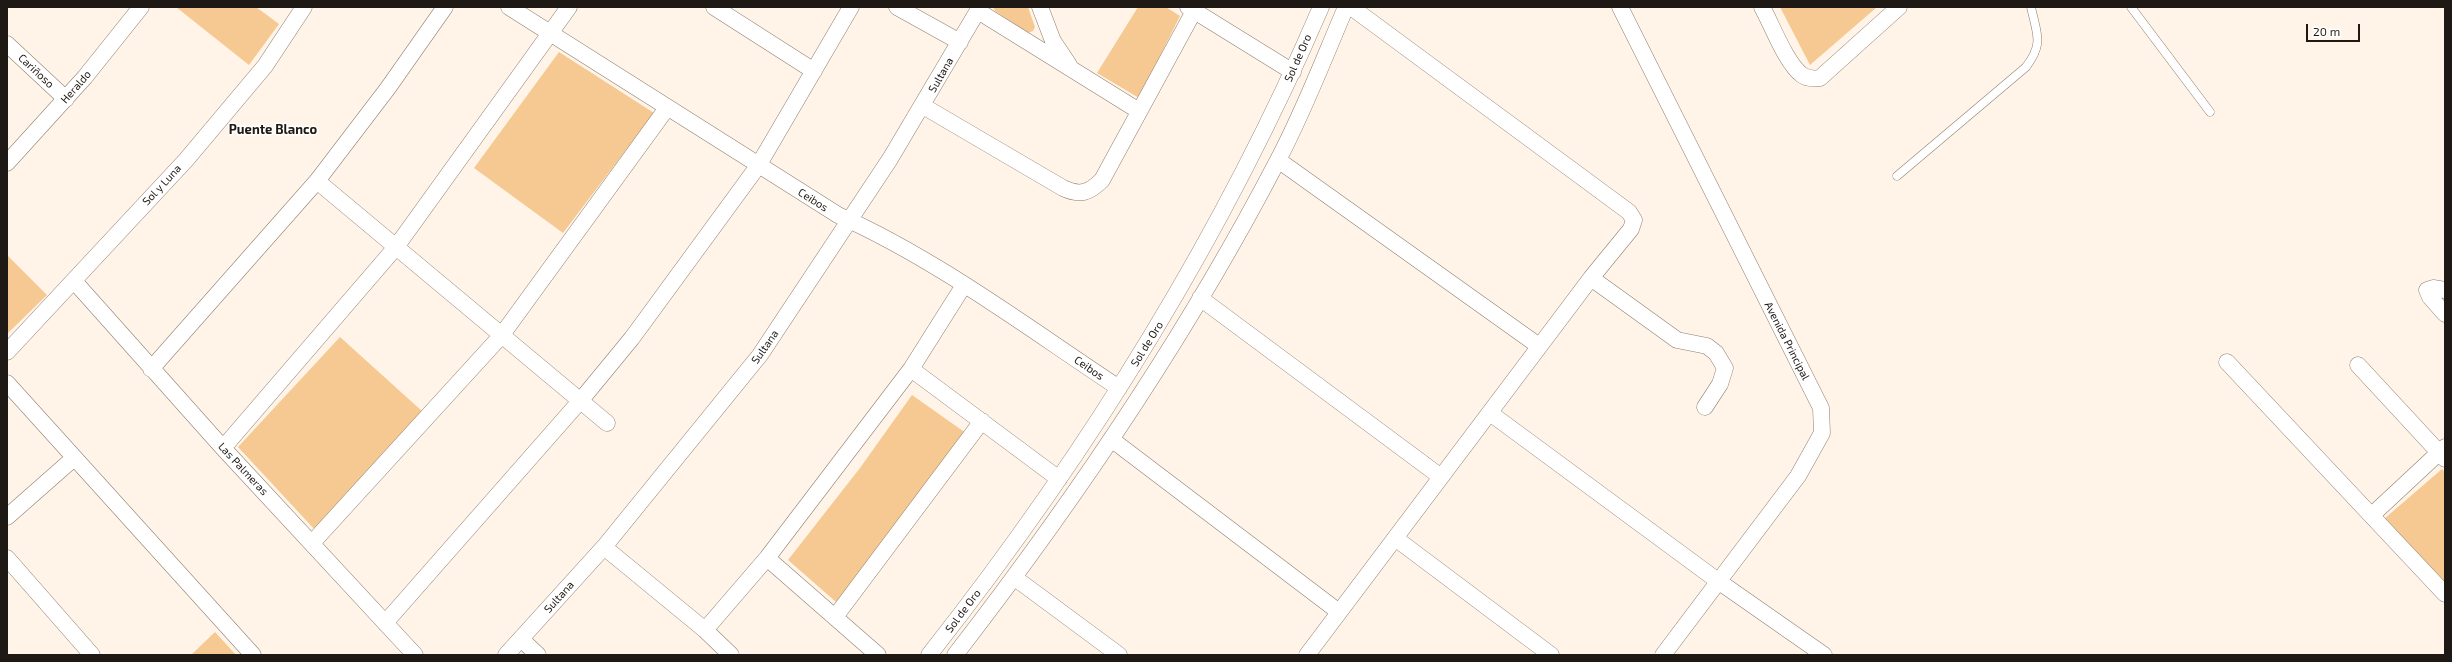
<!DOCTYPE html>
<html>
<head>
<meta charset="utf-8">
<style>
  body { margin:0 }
  #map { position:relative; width:2452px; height:662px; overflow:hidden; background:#fff4e7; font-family:"Exo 2",sans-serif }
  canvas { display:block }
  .frame { position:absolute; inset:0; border:8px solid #1e1914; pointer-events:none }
  .scale { position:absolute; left:2306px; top:24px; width:54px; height:18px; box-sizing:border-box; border:2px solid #1e1914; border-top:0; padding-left:5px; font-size:12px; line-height:14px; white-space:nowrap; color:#1e1914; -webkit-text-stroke:3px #fff; paint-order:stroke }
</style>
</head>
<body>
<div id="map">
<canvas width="2452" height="662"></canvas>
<div class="frame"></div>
<div class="scale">20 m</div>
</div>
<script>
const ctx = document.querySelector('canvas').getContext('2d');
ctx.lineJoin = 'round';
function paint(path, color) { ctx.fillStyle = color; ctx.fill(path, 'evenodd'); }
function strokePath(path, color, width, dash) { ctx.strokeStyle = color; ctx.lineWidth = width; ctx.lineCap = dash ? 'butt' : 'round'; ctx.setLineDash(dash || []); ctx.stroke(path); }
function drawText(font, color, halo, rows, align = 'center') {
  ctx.font = font + ' "Exo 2",sans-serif'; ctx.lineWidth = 3; ctx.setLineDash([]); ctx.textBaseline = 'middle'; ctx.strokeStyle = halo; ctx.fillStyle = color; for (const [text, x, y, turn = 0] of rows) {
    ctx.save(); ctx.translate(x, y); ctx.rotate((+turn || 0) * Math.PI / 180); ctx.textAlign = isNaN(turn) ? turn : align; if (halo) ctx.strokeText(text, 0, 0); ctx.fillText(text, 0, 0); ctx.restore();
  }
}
const green = new Path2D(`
  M176,7h80l23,17 -30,41z
  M993,7h35l7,20 -2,4 -5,2 -33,-22z
  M1138,7h28l14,9 -41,82 -42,-25z
  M1780,7h97l-67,58z
  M559,52l95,61 -91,120 -89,-65z
  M7,255l40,40 -40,39z
  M340,337l83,75 -107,119 -78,-84z
  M912,395l58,41 -127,172 -55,-48 72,-92z
  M2442,469l3,3v114l-61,-67z
  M215,632l21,23h-45z`);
const service = new Path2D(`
  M2131,7l79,105
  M1897,176l129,-109c18,-24 11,-32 5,-60`);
const minor = new Path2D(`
  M509,7l329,208c100,45 190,113 281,173
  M714,7l100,64
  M897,7l63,35
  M1040,7l13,34 16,24
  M1188,7l105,65
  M1620,7l201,401 1,25 -24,43 -135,179
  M1762,7c10,18 24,56 40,68 6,4 11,4 18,3l79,-71
  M978,11l161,100
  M7,44l59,55
  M923,106l140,82c17,8 26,5 39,-8l92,-169
  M1278,160l261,186
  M7,163l78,-86 56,-70
  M317,181l290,242
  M1591,278l86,62 30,6 9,7 9,15 -5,16 -15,23
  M74,281l149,167 192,207
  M2445,290l-12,-2 -6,2 3,7 15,17
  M1200,298l241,179
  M7,352l179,-192 79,-94 39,-59
  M2227,362l218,232
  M2358,365l87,94
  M151,369l166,-188 71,-93 57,-81
  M911,369l148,110
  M7,383l246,272
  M1490,413l228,168 106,74
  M1111,439l228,173
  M223,448l173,-201 173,-240
  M2372,515l73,-68
  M7,517l67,-59
  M1395,538l156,117
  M312,543l189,-207 166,-228
  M604,547l101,83 26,25
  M7,558l85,97
  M767,558l111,97
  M1015,578l104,77
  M835,617l147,-196
  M385,623l196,-223 51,-62 126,-172 93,-159
  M705,630l62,-72 144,-189 53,-84
  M521,639l17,16
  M506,655l98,-108 156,-192 130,-196 90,-152
  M929,655c157,-199 292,-415 392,-648
  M955,655c120,-155 232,-320 323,-495 26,-49 46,-102 68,-153
  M1307,655l284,-377 40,-49 3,-9 -5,-8 -278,-205`);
const streetNames = [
  ["Sol de Oro",1298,58,-66],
  ["Cariñoso",36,71,43],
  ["Sultana",941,75,-60],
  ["Heraldo",76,87,-49],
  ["Sol y Luna",162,185,-47],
  ["Ceibos",813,200,32],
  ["Avenida Principal",1787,341,63],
  ["Sol de Oro",1147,344,-58],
  ["Sultana",765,347,-55],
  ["Ceibos",1089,368,34],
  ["Las Palmeras",243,469,47],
  ["Sultana",559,597,-48],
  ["Sol de Oro",963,611,-53]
];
const quarterNames = [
  ["Puente Blanco",273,130]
];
paint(green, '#f5c991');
strokePath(service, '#8b7f70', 9);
strokePath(minor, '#8b7f70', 17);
strokePath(service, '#fff', 8);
strokePath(minor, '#fff', 16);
drawText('11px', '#1e1914', '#fff', streetNames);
drawText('bold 13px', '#1e1914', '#fff', quarterNames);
</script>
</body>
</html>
